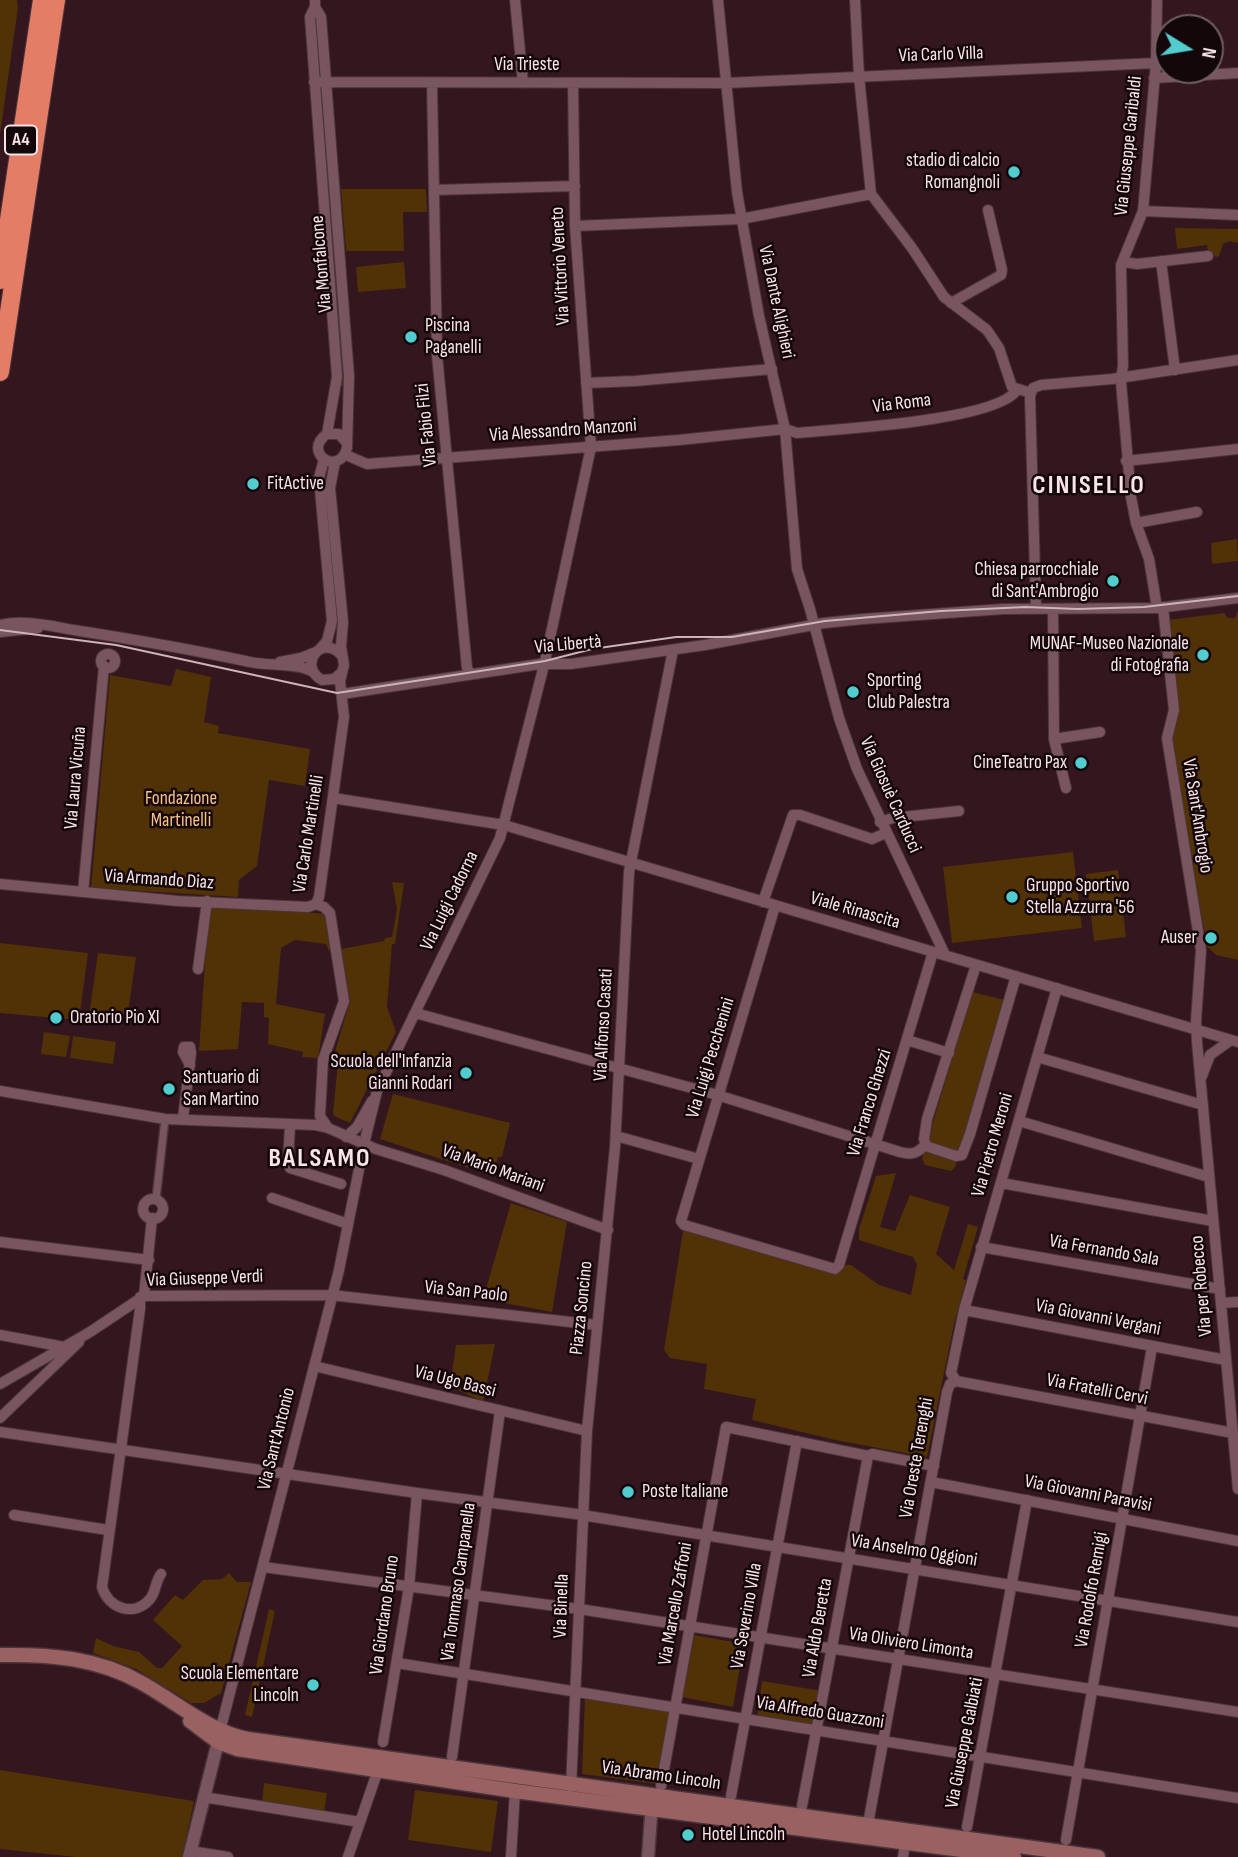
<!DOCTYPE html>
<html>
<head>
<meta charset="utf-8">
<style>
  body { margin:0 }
  #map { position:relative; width:1238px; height:1857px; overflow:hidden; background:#34161f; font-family:"Sofia Sans Condensed",sans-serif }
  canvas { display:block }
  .north { position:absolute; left:1154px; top:14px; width:70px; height:70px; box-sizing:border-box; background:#13070a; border:2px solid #6f5f63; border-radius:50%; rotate:101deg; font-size:19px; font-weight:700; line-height:28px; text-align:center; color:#f9e4e9 }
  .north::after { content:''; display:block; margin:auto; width:24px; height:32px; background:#52cdcf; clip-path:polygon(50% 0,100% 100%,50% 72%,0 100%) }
</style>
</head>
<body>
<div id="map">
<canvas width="1238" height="1857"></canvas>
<div class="north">N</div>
</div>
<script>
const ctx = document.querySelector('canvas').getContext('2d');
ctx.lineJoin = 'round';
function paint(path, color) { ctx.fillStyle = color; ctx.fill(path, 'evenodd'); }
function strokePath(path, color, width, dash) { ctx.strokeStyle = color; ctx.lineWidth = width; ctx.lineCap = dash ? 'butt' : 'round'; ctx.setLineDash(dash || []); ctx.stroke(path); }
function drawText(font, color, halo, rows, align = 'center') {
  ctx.font = font + ' "Sofia Sans Condensed",sans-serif'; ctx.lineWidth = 5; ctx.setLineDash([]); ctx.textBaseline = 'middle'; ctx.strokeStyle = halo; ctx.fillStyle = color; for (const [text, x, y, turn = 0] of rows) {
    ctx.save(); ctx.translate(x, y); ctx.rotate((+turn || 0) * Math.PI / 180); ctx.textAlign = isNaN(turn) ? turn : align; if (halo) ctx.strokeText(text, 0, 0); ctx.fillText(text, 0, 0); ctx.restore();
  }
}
const green = new Path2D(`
  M0,0h17l1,7 -18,128z
  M319,94h4l21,292h-3z
  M341,189h85l1,23h-24l1,39h-58z
  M1175,228l63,1v14l-8,-2 -7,3 -4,12 -3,1 -8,-5 -1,-7 -30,4z
  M404,262l2,26 -48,4 -2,-25z
  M1237,539l1,22 -26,3 -1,-21z
  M1238,611v349l-22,-5 -9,-9 -37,-209 -2,-117 56,-7 4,5h7z
  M176,669l35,8 -7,45 15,4 -1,7 92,16 -5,37 -36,-6 -12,86 -18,14 -1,17 -147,-9 19,-213 61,11z
  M1073,852l9,76 -130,15 -9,-76z
  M1118,870l8,67 -32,4 -8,-67z
  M392,882l12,1 -9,61h-3l-5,63 9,25 -46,91 -16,-7 -1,-3 5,-50 -6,-1 18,-61 -9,-52 43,-8 1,-3 7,-1 5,-28z
  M209,903l116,11 8,39h-3l-4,-9 -31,-4 -14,8 -5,56 49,10 -7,44 -16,-1 1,-5 -35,-8 1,-26 -5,-1v-14l-22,-1 -4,47 -39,2z
  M0,943l88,10 -9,67 -79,-7z
  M98,953l38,4 -9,63 -38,-5z
  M972,992l33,8 -50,167 -4,4 -26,-6 -3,-6z
  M44,1032l26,4 -4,21 -25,-3z
  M73,1036l43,6 -3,22 -43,-6z
  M393,1094l117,29 -8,34h-4l-5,19 -113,-37z
  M896,1173l-16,54 15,4 15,-36 40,12 -14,47 18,16 14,-46 10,3 -15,52 3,1 -12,44 -27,133 -92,-17 -83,-20 4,-21 -52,-10 3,-25 -37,-6 -6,-8 20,-125 148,39 19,1 28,20 32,10 6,-31 -4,-7 -54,-17v-11l17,-53z
  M511,1203l56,19 -15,90 -69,-13z
  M495,1344l-12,58 -33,-16 6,-41z
  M229,1573l8,9h14l-30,111 -17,10h-13l-55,-34 -43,-16 3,-15 17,8 26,6 18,16h5l20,-22 -29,-26 22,-25 8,5 20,-20 19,-1z
  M269,1609l6,2 -23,106 -7,-2z
  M694,1635l50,9 -11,63 -51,-10z
  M762,1681l60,10 -6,35 -59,-9z
  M585,1696l87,14 -14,74 -76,-10z
  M0,1770l194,31 -12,56h-106l-76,-8z
  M264,1783l63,10 -3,20 -62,-10z
  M415,1790l83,11 -7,51 -83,-12z`);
const pedestrian = new Path2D(`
  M156,1199l9,-80`);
const minor = new Path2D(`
  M315,0v7l-5,10 27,360 -10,57
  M515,0l8,83
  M718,0l19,192 22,124 26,113 12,140 13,40 29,109 18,51 88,186
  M855,0l4,76 12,118 41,54 32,49 43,33 12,18 13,39 19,6
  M315,7l6,10 28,359 -2,72c-8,30 -46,4 -20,-14h12l8,9
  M1154,78l84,-5
  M314,82l413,1 429,-20
  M432,83l5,272 30,313 3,5 4,1
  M434,190l141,-4
  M1143,211l95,4
  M575,226l166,-7 130,-25
  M1161,261l14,109
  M1123,262l14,2 71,-8
  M951,303l50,-28 1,-5 -14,-60
  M586,383l49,-2 137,-12
  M346,455l21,9 312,-24 106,-11 12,4c40,-4 199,-12 220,-43
  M1126,461l112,-12
  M1136,523l61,-11
  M1163,607l11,103 -7,28 34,212 -5,71 1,21 41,447
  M1157,608l-8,-49 -13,-36 -5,-26 -10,-115 2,-17 -2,-100 22,-54 13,-148 1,-63
  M1036,609l-6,-213 3,-8 8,-3 71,-6 126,-19
  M1053,609l1,130 12,49
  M0,625c26,-6 54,2 80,6 57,9 114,19 170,31 17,4 51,1 63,10
  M0,632l38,-4
  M319,650l8,-9 5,-20 -13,-143 5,-19
  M101 661a7 7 0 1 1 14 0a7 7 0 1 1-14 0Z
  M280,662l21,-4 15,-6
  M341,673l-7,6 -12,1c-26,-15 1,-48 20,-24
  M342,694l198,-30h31l134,-19 119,-22 39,-4 140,-10 154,-1 81,-10
  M1054,739l46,-7
  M333,798l171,27 734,217
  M880,822l13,-4 66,-7
  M0,884l178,17 130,6 8,-3
  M83,892l21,-226
  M763,902l30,-87h7l72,24 14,-6
  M316,904l3,-7 25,-180 -4,-36 4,-16 -3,-19 2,-24 -13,-134 5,-26
  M316,904l8,3 6,6 14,88 -21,59 -3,56 8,12
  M775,906l-94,315 3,4 151,44 4,-4 94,-313
  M976,965l-49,154 -3,20 2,7 30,10 6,-1 8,-21 46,-158
  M198,969l9,-68
  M415,1013l299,81 186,58c11,3 17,2 25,-7
  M907,1040l42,13
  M1037,1057l166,48
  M1202,1076l8,-21 21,-15
  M0,1091l165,28 150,6 13,3 48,21 68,21 164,60
  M183,1118l8,-65 -1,-6h-6l-1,5 7,13
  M1019,1121l190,56
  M290,1125l-2,39 2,4 51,16
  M616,1136l83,23
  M346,1137l11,-10 15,-26
  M1001,1183l212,38
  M272,1198l76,26
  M143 1209a10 10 0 1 1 20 0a10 10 0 1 1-20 0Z
  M0,1242l149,18
  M981,1247l239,42
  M144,1296l8,-78
  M140,1297v12l-38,278c6,21 32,31 48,12 6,-7 5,-17 11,-25
  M1221,1303l17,-1
  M964,1310l262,50
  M0,1335l64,12
  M314,1366l273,65
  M956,1381l-5,-8 13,-63 93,-322
  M956,1381l277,52
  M0,1384l90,-52 54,-36 187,-1 266,30
  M0,1418l79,-76
  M0,1432l417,61 159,21 662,108
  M931,1482l307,59
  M14,1515l94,15
  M263,1567l316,42 659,103
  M397,1663l841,135
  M219,1735l120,-465 25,-126 13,-53 123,-253 45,-177 46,-214 -16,-221 -2,-143
  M383,1742l26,-155 8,-94
  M452,1757l48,-346
  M661,1786l65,-359 142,29 4,-2 62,12
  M571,1787l16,-356 28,-284 14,-275 44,-222
  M731,1796l66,-355
  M203,1797l157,25
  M802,1806l66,-350
  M868,1824l79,-432 3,-8 6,-3
  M967,1827l60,-327
  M1066,1840l86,-493
  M190,1851l38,6
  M348,1857l30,-87
  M511,1857l4,-66
  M903,1857l3,-20`);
const tertiary = new Path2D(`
  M189,1857l29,-115
  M648,1857l4,-55`);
const secondary = new Path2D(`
  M0,1655c50,-1 98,3 142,28 34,19 68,49 106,56l850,118
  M190,1721l28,21 19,7 278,42 499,66`);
const motorway = new Path2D(`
  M0,280l42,-280
  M0,372l56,-372`);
const tram = new Path2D(`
  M0,630l116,15 221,48 208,-32 47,-12 84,-12h56l93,-16 116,-10 84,-4 53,2 66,-2 94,-11`);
const markers = [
  [1014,172,7,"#52cdcf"],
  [411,337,7,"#52cdcf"],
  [253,484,7,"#52cdcf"],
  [1113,581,7,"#52cdcf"],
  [1203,655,7,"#52cdcf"],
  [853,692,7,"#52cdcf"],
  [1081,763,7,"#52cdcf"],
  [1012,897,7,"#52cdcf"],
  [1211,938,7,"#52cdcf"],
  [56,1018,7,"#52cdcf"],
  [466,1073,7,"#52cdcf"],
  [169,1089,7,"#52cdcf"],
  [628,1492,7,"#52cdcf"],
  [313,1685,7,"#52cdcf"],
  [688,1835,7,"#52cdcf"]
];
const shields = [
  [21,140,32]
];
const shieldNames = [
  ["A4",21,140]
];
const streetNames = [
  ["Via Carlo Villa",941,55,-2],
  ["Via Trieste",527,65],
  ["Via Giuseppe Garibaldi",1129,146,-84],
  ["Via Monfalcone",322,264,-95],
  ["Via Vittorio Veneto",561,266,-93],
  ["Via Dante Alighieri",776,302,78],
  ["Via Roma",902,404,-7],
  ["Via Fabio Filzi",427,425,-96],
  ["Via Alessandro Manzoni",563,431,-4],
  ["Via Libertà",568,645,-5],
  ["Via Laura Vicuña",76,778,-85],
  ["Via Giosuè Carducci",890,795,66],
  ["Via Sant'Ambrogio",1197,816,81],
  ["Via Carlo Martinelli",309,834,-81],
  ["Via Armando Diaz",159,880,4],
  ["Via Luigi Cadorna",450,901,-64],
  ["Viale Rinascita",855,911,16],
  ["Via Alfonso Casati",604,1025,-87],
  ["Via Luigi Pecchenini",711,1058,-73],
  ["Via Franco Ghezzi",870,1103,-73],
  ["Via Pietro Meroni",993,1145,-74],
  ["Via Mario Mariani",493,1169,20],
  ["Via Fernando Sala",1104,1251,10],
  ["Via Giuseppe Verdi",205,1279,-2],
  ["Via per Robecco",1202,1286,-95],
  ["Via San Paolo",466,1292,6],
  ["Piazza Soncino",582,1308,-84],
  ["Via Giovanni Vergani",1098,1318,11],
  ["Via Ugo Bassi",455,1382,14],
  ["Via Fratelli Cervi",1097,1390,11],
  ["Via Sant'Antonio",277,1439,-76],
  ["Via Oreste Terenghi",917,1458,-80],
  ["Via Giovanni Paravisi",1088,1494,11],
  ["Via Anselmo Oggioni",914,1551,9],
  ["Via Tommaso Campanella",459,1582,-82],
  ["Via Rodolfo Remigi",1092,1590,-80],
  ["Via Marcello Zaffoni",676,1604,-80],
  ["Via Binella",562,1606,-88],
  ["Via Giordano Bruno",385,1615,-82],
  ["Via Severino Villa",747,1616,-80],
  ["Via Aldo Beretta",818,1628,-80],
  ["Via Oliviero Limonta",911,1644,9],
  ["Via Alfredo Guazzoni",820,1713,9],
  ["Via Giuseppe Galbiati",965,1743,-79],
  ["Via Abramo Lincoln",661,1776,8]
];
const poiNames = [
  ["stadio di calcio",1000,161,"right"],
  ["Romangnoli",1000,183,"right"],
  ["Piscina",425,326],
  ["Paganelli",425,348],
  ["FitActive",267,484],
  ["Chiesa parrocchiale",1099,570,"right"],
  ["di Sant'Ambrogio",1099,592,"right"],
  ["MUNAF-Museo Nazionale",1189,644,"right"],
  ["di Fotografia",1189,666,"right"],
  ["Sporting",867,681],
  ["Club Palestra",867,703],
  ["CineTeatro Pax",1067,763,"right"],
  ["Gruppo Sportivo",1026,886],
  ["Stella Azzurra '56",1026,908],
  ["Auser",1197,938,"right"],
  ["Oratorio Pio XI",70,1018],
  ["Scuola dell'Infanzia",452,1062,"right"],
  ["Gianni Rodari",452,1084,"right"],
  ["Santuario di",183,1078],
  ["San Martino",183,1100],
  ["Poste Italiane",642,1492],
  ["Scuola Elementare",299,1674,"right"],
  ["Lincoln",299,1696,"right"],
  ["Hotel Lincoln",702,1835]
];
const parkNames = [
  ["Fondazione",181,799],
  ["Martinelli",181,821]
];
const districtNames = [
  ["CINISELLO",1089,486],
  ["BALSAMO",320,1159]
];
paint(green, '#513106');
strokePath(pedestrian, '#4b343a', 10);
strokePath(minor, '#4b343a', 12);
strokePath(tertiary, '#4b343a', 15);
strokePath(secondary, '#4b343a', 17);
strokePath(motorway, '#4b343a', 20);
strokePath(pedestrian, '#79555f', 7);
strokePath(minor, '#79555f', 10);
strokePath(tertiary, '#79555f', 12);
strokePath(secondary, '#996161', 14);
strokePath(motorway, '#e47d65', 18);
strokePath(tram, '#cbb4ba', 2);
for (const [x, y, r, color] of markers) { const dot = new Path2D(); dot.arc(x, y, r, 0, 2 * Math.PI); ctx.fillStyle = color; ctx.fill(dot); strokePath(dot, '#13070a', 2.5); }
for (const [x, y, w] of shields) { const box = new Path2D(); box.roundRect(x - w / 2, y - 14.5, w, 29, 5); ctx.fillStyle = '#13070a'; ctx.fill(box); strokePath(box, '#f9e4e9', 2); }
drawText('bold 18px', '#f9e4e9', null, shieldNames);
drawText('19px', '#f9e4e9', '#13070a', streetNames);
drawText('19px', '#f9e4e9', '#13070a', poiNames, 'left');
drawText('19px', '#fac187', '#13070a', parkNames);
ctx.letterSpacing = '2px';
drawText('bold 26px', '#f9e4e9', '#13070a', districtNames);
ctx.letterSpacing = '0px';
</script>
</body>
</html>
